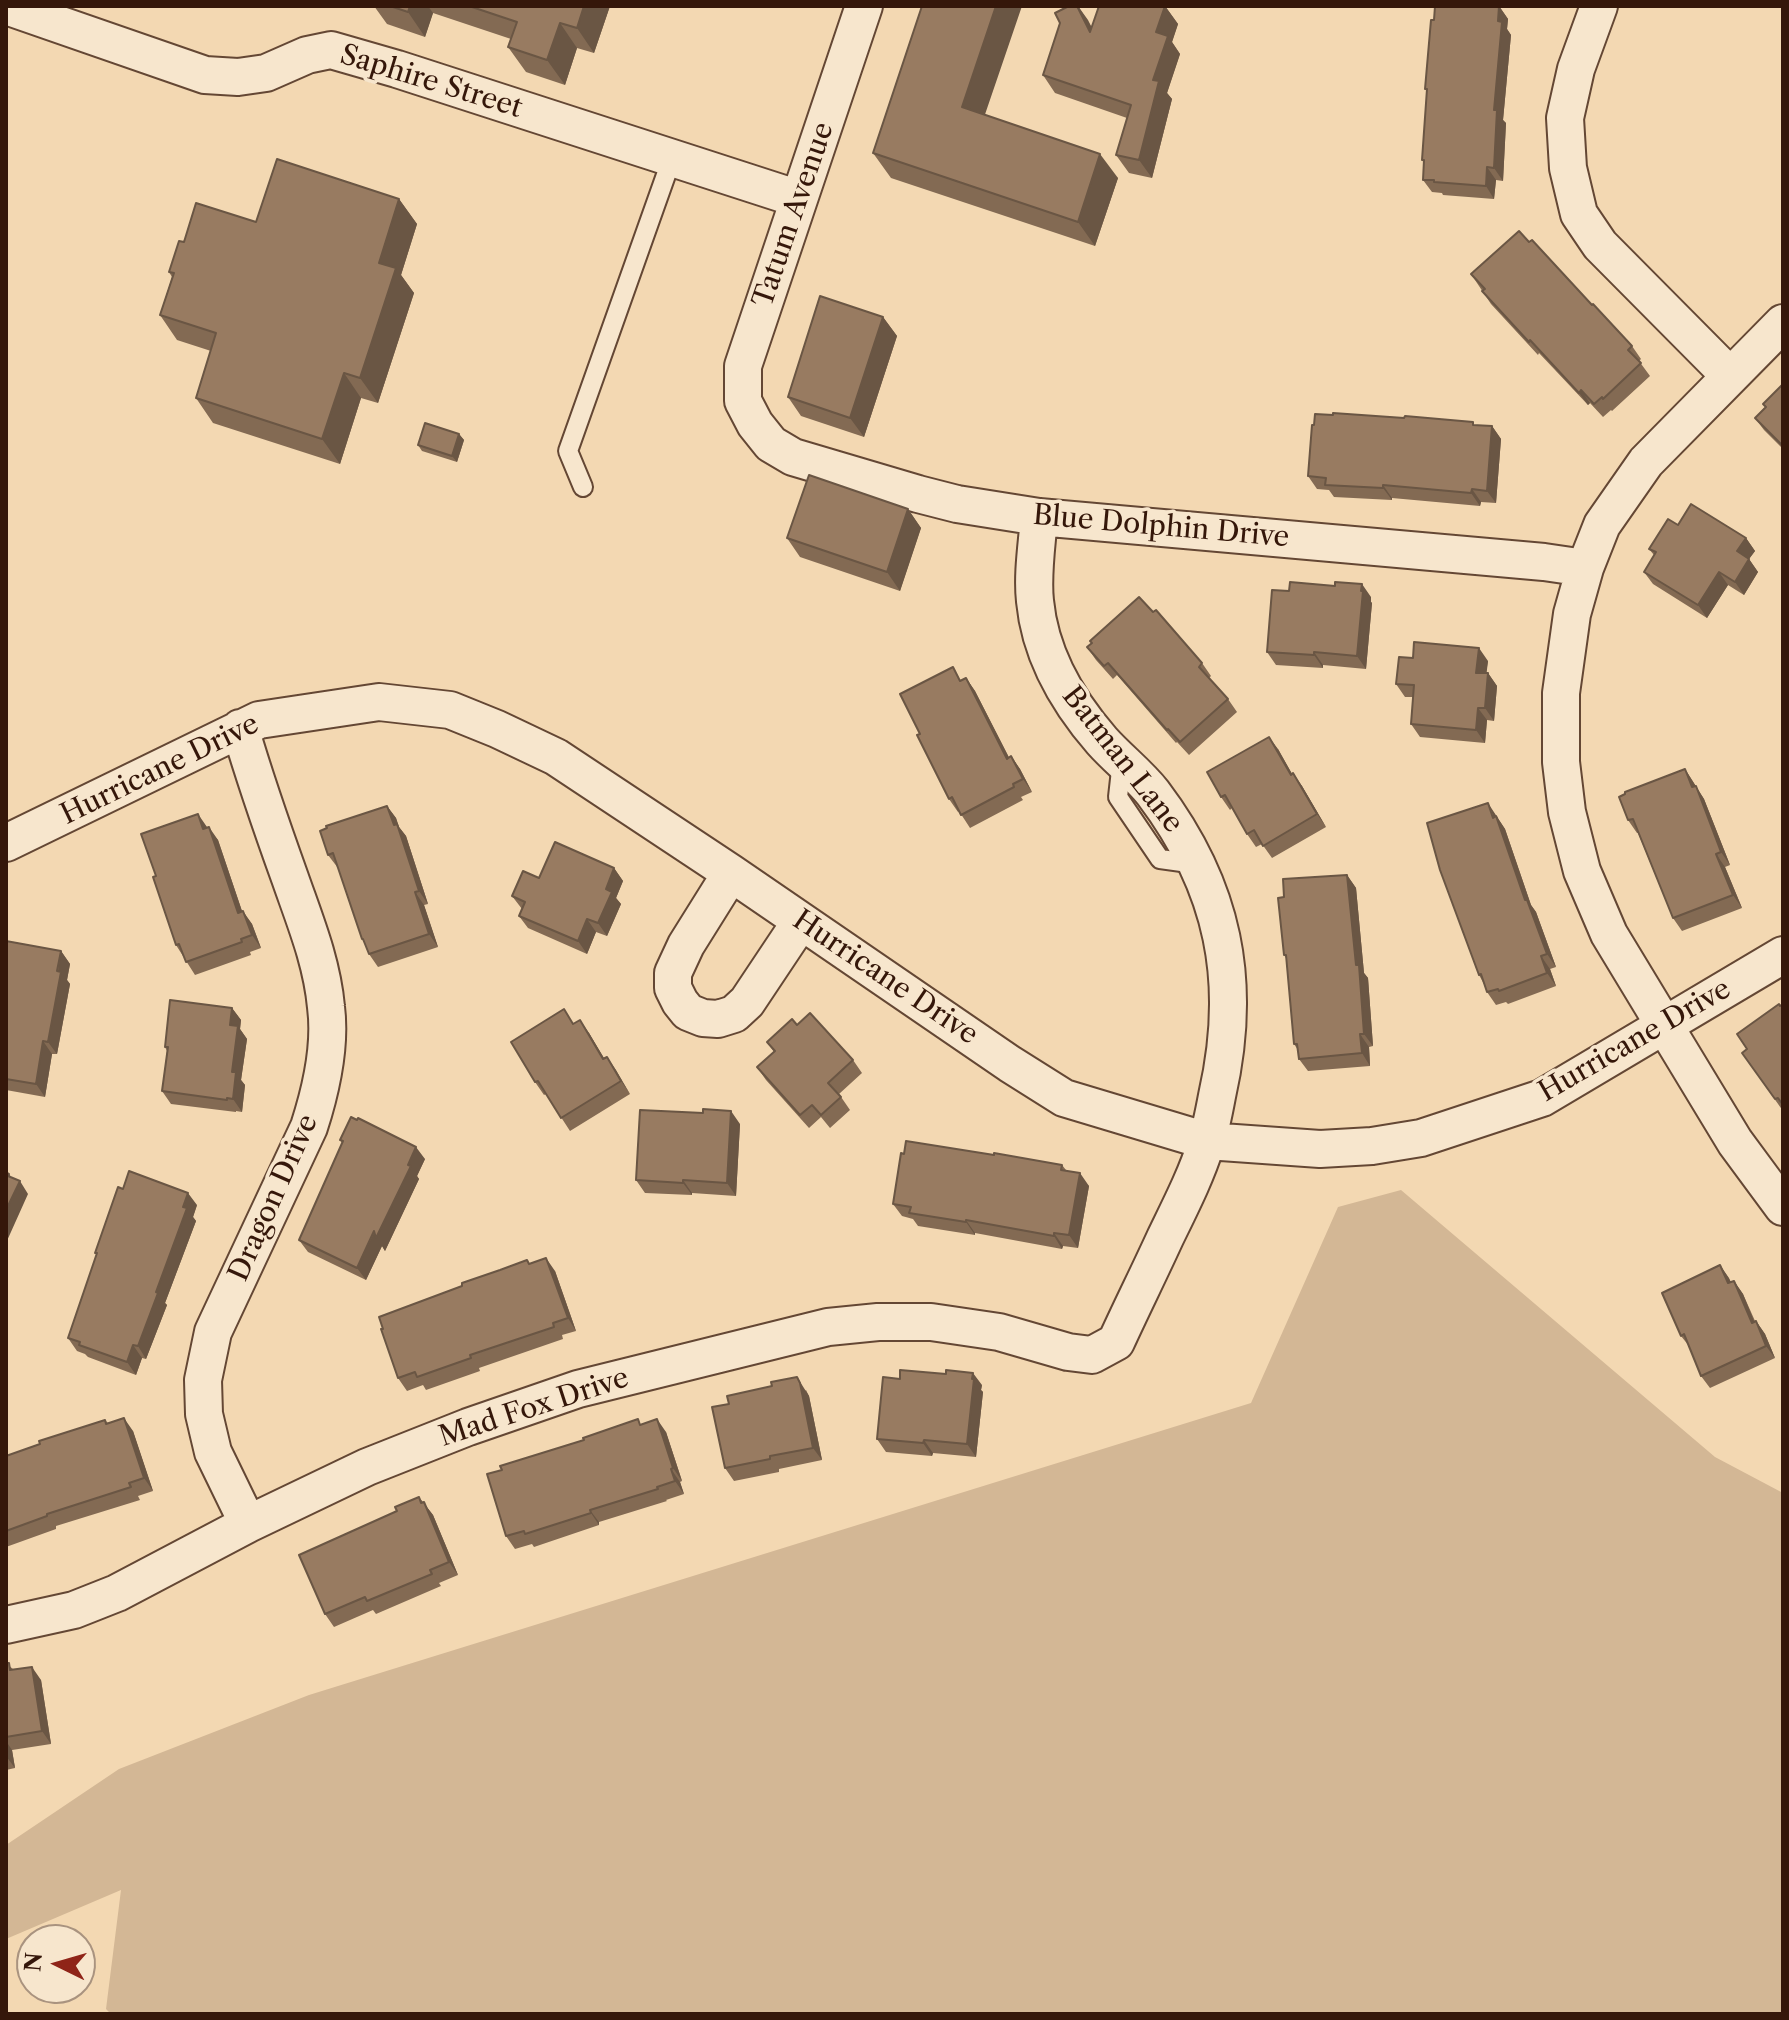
<!DOCTYPE html>
<html>
<head>
<meta charset="utf-8">
<style>
  body { margin:0 }
  #map { position:relative; width:1789px; height:2020px; overflow:hidden; background:#f3d8b2; font-family:"Libre Caslon Text",serif }
  canvas { display:block }
  .frame { position:absolute; inset:0; border:8px solid #35170a; pointer-events:none }
  .north { position:absolute; left:16px; top:1924px; width:80px; height:80px; box-sizing:border-box; background:#f7e6cd; border:2px solid #a9937f; border-radius:50%; rotate:275deg; font-size:22px; font-weight:700; line-height:32px; text-align:center; color:#35170a }
  .north::after { content:''; display:block; margin:auto; width:28px; height:36px; background:#8f2418; clip-path:polygon(50% 0,100% 100%,50% 72%,0 100%) }
</style>
</head>
<body>
<div id="map">
<canvas width="1789" height="2020"></canvas>
<div class="frame"></div>
<div class="north">N</div>
</div>
<script>
const ctx = document.querySelector('canvas').getContext('2d');
ctx.lineJoin = 'round';
function paint(path, color) { ctx.fillStyle = color; ctx.fill(path, 'evenodd'); }
function strokePath(path, color, width, dash) { ctx.strokeStyle = color; ctx.lineWidth = width; ctx.lineCap = dash ? 'butt' : 'round'; ctx.setLineDash(dash || []); ctx.stroke(path); }
function drawText(font, color, halo, rows, align = 'center') {
  ctx.font = font + ' "Libre Caslon Text",serif'; ctx.lineWidth = 7; ctx.setLineDash([]); ctx.textBaseline = 'middle'; ctx.strokeStyle = halo; ctx.fillStyle = color; for (const [text, x, y, turn = 0] of rows) {
    ctx.save(); ctx.translate(x, y); ctx.rotate((+turn || 0) * Math.PI / 180); ctx.textAlign = isNaN(turn) ? turn : align; if (halo) ctx.strokeText(text, 0, 0); ctx.fillText(text, 0, 0); ctx.restore();
  }
}
const green = new Path2D(`
  M1401,1190l314,267 68,36v521h-1672l-5,-5 15,-119 -115,49v-94l113,-76 190,-74 942,-292 87,-196z`);
const lane = new Path2D(`
  M583,487l-15,-36 104,-293
  M1122,761l-4,36 42,62 36,5`);
const street = new Path2D(`
  M6,6l199,69 33,2 28,-4 41,-18 24,-5 66,19 402,130
  M864,6l-121,360v35l12,23 16,20 22,13 125,37 39,10 82,13 505,45 41,6
  M1599,6l-23,63 -11,49 3,50 11,46 21,31 129,130
  M1783,323l-137,139 -44,63 -17,43 -13,46 -11,79v69l6,50 15,59 27,63 126,208 48,65
  M240,728c15,51 32,100 50,150 15,43 32,84 36,129 5,39 -5,83 -17,120l-96,205 -10,48 1,34 9,38 35,72
  M6,843l253,-123 120,-18 71,8 47,19 59,28 175,116 279,191 54,34 143,43 113,8 52,-3 49,-8 121,-40 241,-143
  M731,873l-45,72 -13,28v15l7,14 8,10 15,6 15,1 16,-5 13,-12 54,-81
  M6,1625l68,-15 43,-17 131,-69 119,-57 101,-40 110,-38 250,-62 50,-5h53l68,10 69,20 24,3 24,-13c16,-35 33,-69 49,-104 15,-31 31,-62 41,-94 5,-16 8,-32 11,-48 26,-114 7,-209 -64,-303 -15,-19 -35,-34 -51,-52 -34,-39 -62,-87 -67,-140 -3,-27 2,-57 4,-84`);
const wall = new Path2D(`
  M374,6h236l-16,47 -17,-5 -12,37 -39,-13 -18,-25 3,-8 -78,-26 -8,24 -38,-13z
  M1078,6l14,22 73,-22 13,18 -6,18 8,12 -13,39 5,6 -20,79 -23,-5 -13,-18 11,-37 -72,-25 -12,-18z
  M1499,6l9,13 -1,10 4,6 -8,85 3,3 -3,58 -7,-1 -2,19 -51,-4 -1,-2 -10,-1 -9,-12 1,-17 -2,-3 5,-69 -2,-2 9,-69z
  M985,115l133,63 -23,68 -204,-68 -18,-25z
  M399,199l18,25 -16,51 13,18 -36,110 -17,-5 -21,66 -127,-41 -17,-25 15,-47 -34,-11 -17,-25 12,-38 -3,-5 15,-30 72,-20z
  M1471,274l121,31 40,41 9,13 -2,2 11,15 -38,35 -1,-1 -8,7 -13,-14 -2,2 -49,-52 -1,2 -47,-51z
  M883,317l14,19 -33,101 -63,-21 -13,-19z
  M1783,384v65l-19,-19 -9,-12 10,-11 -2,-3z
  M1475,425l17,1 9,13 -5,64 -15,-1 -1,4 -88,-8v2l-58,-3 -5,-7 -12,-1 -9,-13z
  M459,434l5,6 -7,22 -35,-11 -4,-6z
  M908,509l13,19 -21,63 -100,-34 -13,-19z
  M1678,525l68,13 9,13 -6,8 9,13 -14,23 -16,-10 -21,33 -54,-34 -9,-12 10,-17 -5,-6z
  M1371,597v5l1,1 -6,66 -43,-4v3l-47,-3 -9,-13z
  M1153,612l49,51 9,13 -2,2 19,21 9,13 -48,43 -12,-13 -1,1 -59,-68 -4,4 -17,-19 -9,-13z
  M1488,661l-2,12h2l9,13 -3,35 -7,-1 -2,23 -65,-6 -9,-13 2,-27h-8l-9,-13z
  M966,678l9,13 34,67 2,-2 9,13 12,23 -11,5 2,3 -53,28 -11,-17 -1,1 -9,-13 -29,-65 42,-54z
  M1278,749l14,25 10,12 24,41 -54,31 -10,-14 -6,3 -9,-13 -15,-26 -2,2 -9,-13z
  M1685,769l19,30 26,66 -5,2 17,41 -60,23 -9,-13 -35,-85h-1l-9,-13z
  M387,806l9,12 3,9 7,9 22,68 -4,1 14,42 -60,20 -9,-13 -4,-10 -3,-5 -24,-71 -10,-13z
  M1497,816l2,4 6,9 26,76 5,7 20,55 -6,2 6,17 -48,18 -2,-2 -10,3 -9,-13 -3,-8 -5,-9z
  M207,828l11,12 24,71 10,13 9,24 -11,4 1,3 -56,20 -19,-30 -20,-69z
  M614,868l9,13 -7,17 5,6 -14,32 -11,-4 -9,22 -59,-26 -9,-12 3,-7 -10,-13 27,-18z
  M1347,875l9,13 8,85 4,5 5,68 -4,1 1,19 -62,5 -9,-12 -1,-9 -4,-6 -8,-86 -2,-3v-58z
  M6,941l55,10 9,13 -3,16 3,4 -13,70h-5l-7,43 -39,-7z
  M1783,1004v107l-41,-58 5,-4 33,-43z
  M232,1008l9,12 -1,9 7,10 -6,41 4,5 -3,27 -6,-1v1l-65,-8 -9,-13 5,-40 -2,-4z
  M574,1024l15,9 15,25 3,-1 23,37 -60,37 -24,-37 -2,1 -9,-13z
  M797,1025l56,35 9,13 -23,21 11,16 -20,18 -9,-11 -12,11 -43,-48 -9,-13 17,-15 -7,-10z
  M740,1124l-4,72 -44,-3v2l-47,-2 -9,-13z
  M340,1140l85,19 -8,17 2,3 -34,72 -3,-5 -16,34 -58,-28 -9,-12 43,-97z
  M1062,1165l4,5 23,16 -11,62 -15,-2 -1,3 -87,-16v2l-57,-9 -5,-7 -11,-3 -9,-12z
  M197,1205l-4,12 3,4 -31,82 2,2 -21,54 -4,-1 -6,17 -48,-18 -3,-3 -8,-3 -9,-13 29,-83 -2,-2z
  M527,1260l3,4 25,7 21,60 -14,4 1,4 -84,29 1,3 -54,19 -3,-5 -16,6 -9,-13 64,-92z
  M1720,1265l11,17 3,-1 9,13 12,27h1l9,13 10,24 -65,30 -9,-12 -12,-30 -8,-10z
  M982,1385l-1,5 2,2 -7,65 -43,-4 -1,3 -46,-4 -9,-13z
  M806,1390l3,6 13,64 -43,9v3l-45,9 -9,-13z
  M105,1420l3,3 25,8 20,60 -15,5 2,4 -84,26v3l-50,18v-91z
  M642,1424l24,8 16,49 -2,1 4,12 -18,6 1,1 -68,21v3l-65,22 -2,-3 -17,5 -9,-13z
  M423,1502l10,13 25,60 -19,8 2,3 -65,28 -3,-4 -39,17 -9,-13z
  M6,1663l8,7 27,10 10,64 -39,6 3,18 -9,2z`);
const shadedWall = new Path2D(`
  M410,6h18l5,7 -8,24 -17,-25z
  M584,6h26l-16,47 -17,-25z
  M996,6h26l-43,126 -17,-25z
  M1078,6l10,14 15,30 -13,-18z
  M1165,6l13,18 -6,18 8,12 -13,39 5,6 -20,79 -13,-18 14,-80 3,-48z
  M1499,6l9,13 -1,10 4,6 -8,85 3,3 -3,58 -9,-13v-58z
  M560,23l17,25 -12,37 -18,-25z
  M1100,154l18,24 -23,68 -17,-24z
  M1487,167l9,13 -2,19 -8,-13z
  M399,199l18,25 -16,51 13,18 -36,110 -18,-25 19,-115z
  M883,317l14,19 -33,101 -14,-19z
  M344,373l17,25 -21,66 -18,-25z
  M1581,390l9,13 -2,2 -9,-12z
  M1492,426l9,13 -5,64 -9,-12z
  M459,434l5,6 -7,22 -5,-6z
  M1383,485l9,13v2l-9,-12z
  M1472,489l9,13 -1,4 -9,-13z
  M908,509l13,19 -21,63 -13,-19z
  M1746,538l9,13 -6,8 9,13 -14,23 -9,-13 2,-31z
  M1719,572l9,13 -21,33 -9,-13z
  M1362,584l9,13v5l1,1 -6,66 -9,-13z
  M1479,648l9,13 -3,25 -9,-13z
  M1314,652l9,13v3l-9,-13z
  M1488,673l9,13 -3,35 -9,-13z
  M966,678l9,13 41,80 -9,-12z
  M1478,708l9,12 -2,23 -9,-13z
  M1269,737l9,12 22,39 -9,-13z
  M1011,756l9,13 12,23 -9,-13z
  M1685,769l19,30 26,66 -9,-13z
  M1293,773l9,13 24,41 -9,-13z
  M1488,803l17,26 26,76 5,7 20,55 -9,-13 -22,-54z
  M387,806l9,12 3,9 7,9 22,68 -9,-13z
  M198,814l9,13 5,15 -9,-13z
  M209,827l9,13 29,86 -9,-13z
  M1716,854l9,13 17,41 -9,-13z
  M614,868l9,13 -7,17 5,6 -14,32 -9,-13 8,-34z
  M1347,875l9,13 8,85 4,5 5,68 -9,-12z
  M415,892l9,13 14,42 -9,-13z
  M243,911l9,13 9,24 -9,-13z
  M587,919l9,13 -9,22 -9,-13z
  M61,951l9,13 -3,16 3,4 -13,70 -9,-12z
  M1541,956l9,13 6,17 -9,-13z
  M232,1008l9,12 -1,9 7,10 -6,41 4,5 -3,27 -9,-13 -3,-74z
  M580,1020l9,13 23,39 -9,-13z
  M1360,1034l9,13 1,19 -8,-13z
  M43,1041l9,13 -7,43 -9,-13z
  M607,1057l9,13 14,24 -9,-13z
  M731,1111l9,13 -4,72 -9,-13z
  M416,1147l9,12 -8,17 2,3 -34,72 -3,-5 -16,34 -9,-12z
  M1080,1173l9,13 -11,62 -9,-13z
  M9,1174l8,12 3,-5 8,13 -22,49v-33z
  M683,1180l9,13v2l-9,-12z
  M188,1193l9,12 -4,12 3,4 -31,82 2,2 -21,54 -8,-13z
  M966,1220l9,13v2l-9,-13z
  M1054,1233l9,13 -1,3 -8,-13z
  M546,1258l9,13 21,60 -8,-13z
  M1720,1265l9,13 8,18 -9,-13z
  M1734,1281l9,13 17,42 -8,-13z
  M1756,1321l9,13 10,24 -9,-12z
  M133,1345l9,13 -6,17 -9,-13z
  M973,1373l9,12 -1,5 2,2 -7,65 -9,-13z
  M797,1377l12,19 13,64 -9,-12z
  M124,1418l9,13 20,60 -9,-13z
  M657,1419l9,13 16,49 -9,-13z
  M924,1440l9,13 -1,3 -9,-13z
  M671,1469l9,13 4,12 -9,-13z
  M419,1497l14,18 25,60 -9,-13z
  M590,1510l9,12v3l-8,-12z
  M32,1667l9,13 10,64 -9,-13z
  M6,1741l6,9 3,18 -9,-12z`);
const building = new Path2D(`
  M390,6h20l-2,6z
  M469,6h115l-7,22 -17,-5 -13,37 -39,-13 9,-25z
  M922,6h74l-34,101 138,47 -22,68 -205,-69z
  M1069,6h8l13,26 9,-26h66l-9,26 12,4 -15,44 6,1 -20,79 -23,-5 15,-50 -88,-30 17,-52 -5,-10z
  M1435,6h64l-1,15 4,1 -8,88h3l-3,58 -7,-1 -1,19 -52,-4v-2h-11l1,-20h-2l5,-71h-2l6,-69h3z
  M277,159l122,40 -20,64 17,5 -36,110 -16,-5 -22,66 -126,-41 20,-65 -56,-18 14,-42 -5,-1 10,-31 5,1 12,-39 60,19z
  M1519,231l10,11 3,-2 60,65 1,-1 39,42 -4,4 13,13 -38,36 -1,-2 -8,7 -13,-14 -2,3 -49,-53 -1,2 -47,-51 3,-2 -14,-15z
  M820,296l63,21 -33,101 -62,-21z
  M1783,384v62l-28,-28 11,-11 -3,-3z
  M1333,413l71,5 1,-2 68,6v3l19,1 -5,65 -15,-2 -1,4 -88,-8v3l-58,-3 1,-7 -18,-2 4,-51h2l1,-11 18,1z
  M425,423l34,11 -7,22 -34,-11z
  M809,475l99,34 -21,63 -100,-34z
  M1691,504l55,34 -9,13 12,8 -14,23 -16,-10 -21,33 -54,-33 12,-20 -7,-3 19,-30 10,6z
  M1290,582l45,4v-4l27,2 -1,7h2l-6,65 -43,-4v3l-47,-3 5,-62 17,1z
  M1139,597l14,15 3,-2 46,53 -3,4 29,32 -48,43 -12,-13 -1,1 -59,-67 -4,3 -17,-19 5,-4 -2,-2z
  M1414,642l65,6 -3,25h12l-3,35h-7l-2,22 -65,-6 3,-39 -18,-1 3,-27 14,1z
  M953,667l7,14 6,-3 41,81 4,-3 12,23 -10,5 1,3 -53,28 -9,-18 -3,2 -32,-64 3,-1 -20,-40z
  M1269,737l22,38 2,-2 24,41 -54,32 -9,-16 -7,4 -22,-39 -4,2 -14,-25z
  M1685,769l7,18 4,-1 25,66 -5,2 17,41 -60,23 -40,-99 -5,1 -9,-23 6,-3v-2z
  M1488,803l5,15 3,-2 29,84h2l20,54 -6,2 6,17 -48,18 -1,-2 -11,3 -6,-18 -2,1 -39,-105 -13,-47z
  M387,806l7,19 3,-1 22,67 -4,1 14,42 -60,20 -6,-15h-1l-29,-86 -5,2 -8,-24 7,-3 -1,-2z
  M198,814l5,15 6,-2 29,86 5,-2 9,24 -11,4 1,3 -56,20 -7,-18 -3,1 -23,-68 3,-1 -15,-42z
  M555,842l59,26 -8,21 6,3 -14,31 -11,-4 -9,22 -59,-25 6,-14 -13,-6 11,-25 16,7z
  M1347,875l9,90h3l5,69h-4l2,19 -63,6 -2,-15h-3l-8,-89h-2l-6,-57 6,-1 -1,-18z
  M6,941l55,10 -4,20 4,1 -13,70 -5,-1 -7,43 -30,-5z
  M170,1000l62,8 -2,17 8,1 -6,46h4l-3,27 -6,-1v2l-65,-9 6,-44h-3z
  M1779,1004l1,2 3,-2v101l-5,-7 -3,1 -33,-46 5,-4 -10,-15z
  M564,1009l9,15 7,-4 23,39 4,-2 14,24 -60,37 -23,-37 -3,1 -24,-40z
  M810,1013l43,47 -25,23 13,14 -20,18 -9,-10 -12,10 -43,-48 18,-16 -8,-9 25,-23 5,6z
  M703,1109l28,2 -4,72 -44,-3v3l-47,-3 4,-70 63,3z
  M351,1117l6,3 1,-2 58,29 -8,18 3,1 -35,72 -2,-7 -17,37 -58,-28 44,-99 -3,-1z
  M906,1141l88,14v-2l68,12 -1,5 19,3 -11,62 -15,-2v3l-88,-16v2l-57,-9 2,-6 -18,-3 8,-51 3,1z
  M129,1171l59,22 -5,14 4,1 -31,84 2,1 -20,53 -5,-1 -6,17 -48,-17 1,-3 -12,-4 29,-85h-2l23,-66 5,2z
  M6,1172l3,2 -1,2 12,5 -14,29z
  M546,1258l22,60 -15,5 1,4 -84,28 1,3 -54,19 -2,-5 -17,6 -17,-49h2l-4,-12 83,-31v-3l38,-13 27,-10 2,4z
  M1720,1265l8,18 6,-2 18,42 4,-2 10,25 -65,30 -17,-42 -3,2 -19,-43z
  M900,1370l46,4v-4l27,3 -1,6h2l-7,65 -43,-4 -1,3 -46,-4 6,-62 17,2z
  M797,1377l3,6 13,65 -43,8v3l-45,9 -13,-61 17,-3 -2,-8 45,-10 -1,-4z
  M124,1418l20,60 -15,5 2,4 -84,27v2l-41,15v-75l34,-12 -1,-3 66,-21 1,4z
  M638,1419l2,6 17,-6 16,49 -2,1 4,12 -18,6 1,2 -68,21 1,3 -66,21 -1,-3 -18,5 -19,-62 15,-4 -2,-4 84,-26 -1,-2z
  M419,1497l2,6 3,-1 25,60 -19,8 2,4 -65,27 -2,-4 -40,17 -26,-59 98,-44 -2,-4z
  M6,1663h3l1,7 22,-3 10,64 -36,6z`);
const streetNames = [
  ["Saphire Street",431,82,17],
  ["Tatum Avenue",794,215,-71],
  ["Blue Dolphin Drive",1161,527,5],
  ["Batman Lane",1122,760,52],
  ["Hurricane Drive",160,770,-26],
  ["Hurricane Drive",885,978,34],
  ["Hurricane Drive",1635,1041,-30],
  ["Dragon Drive",274,1198,-66],
  ["Mad Fox Drive",534,1408,-18]
];
paint(green, '#d3b795');
strokePath(lane, '#644734', 22);
strokePath(street, '#644734', 40);
strokePath(lane, '#f7e6cd', 18);
strokePath(street, '#f7e6cd', 36);
paint(wall, '#836a53');
paint(shadedWall, '#6a5644');
paint(building, '#987b61');
strokePath(building, '#6a5644', 2);
drawText('28px', '#35170a', '#f7e6cd', streetNames);
</script>
</body>
</html>
